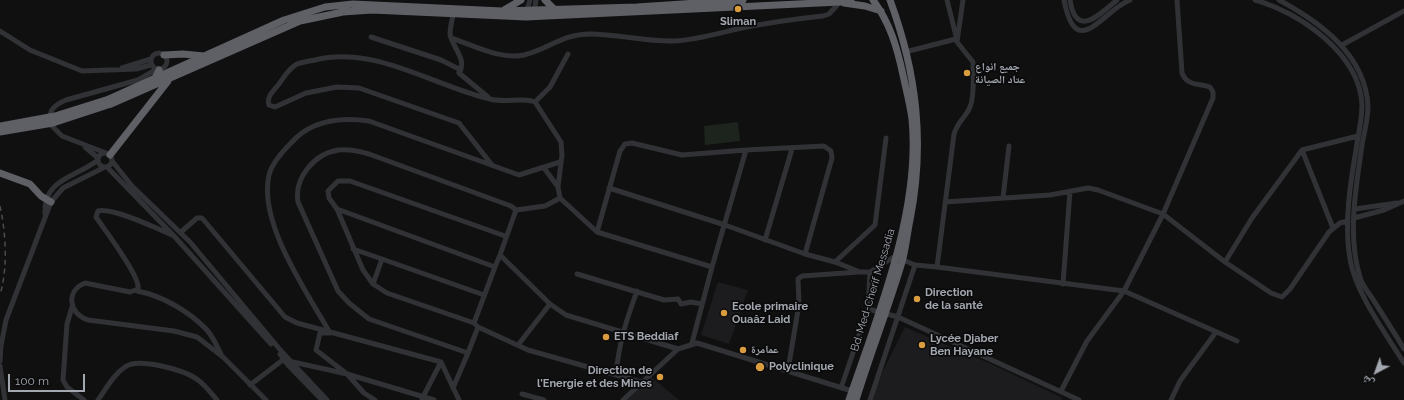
<!DOCTYPE html>
<html>
<head>
<meta charset="utf-8">
<style>
  body { margin:0 }
  #map { position:relative; width:1404px; height:400px; overflow:hidden; background:#101011; font-family:Raleway,"Noto Naskh Arabic",sans-serif }
  canvas { display:block }
  .north { position:absolute; left:1356px; top:352px; width:40px; height:40px; -webkit-text-stroke:3px #0b0b0c; paint-order:stroke; rotate:221deg; font-size:11px; font-weight:700; line-height:16px; text-align:center; color:#a3a7b0 }
  .north::after { content:''; display:block; margin:auto; width:14px; height:18px; background:#a3a7b0; clip-path:polygon(50% 0,100% 100%,50% 72%,0 100%) }
  .scale { position:absolute; left:8px; top:374px; width:77px; height:18px; box-sizing:border-box; border:2px solid #a3a7b0; border-top:0; padding-left:5px; font-size:12px; line-height:14px; white-space:nowrap; color:#a3a7b0; -webkit-text-stroke:3px #0b0b0c; paint-order:stroke }
</style>
</head>
<body>
<div id="map">
<canvas width="1404" height="400"></canvas>
<div class="north">ش</div>
<div class="scale">100 m</div>
</div>
<script>
const ctx = document.querySelector('canvas').getContext('2d');
ctx.lineJoin = 'round';
function paint(path, color) { ctx.fillStyle = color; ctx.fill(path, 'evenodd'); }
function strokePath(path, color, width, dash) { ctx.strokeStyle = color; ctx.lineWidth = width; ctx.lineCap = dash ? 'butt' : 'round'; ctx.setLineDash(dash || []); ctx.stroke(path); }
function drawText(font, color, halo, rows, align = 'center') {
  ctx.font = font + ' Raleway,"Noto Naskh Arabic",sans-serif'; ctx.lineWidth = 3.5; ctx.setLineDash([]); ctx.textBaseline = 'middle'; ctx.strokeStyle = halo; ctx.fillStyle = color; for (const [text, x, y, turn = 0] of rows) {
    ctx.save(); ctx.translate(x, y); ctx.rotate((+turn || 0) * Math.PI / 180); ctx.textAlign = isNaN(turn) ? turn : align; if (halo) ctx.strokeText(text, 0, 0); ctx.fillText(text, 0, 0); ctx.restore();
  }
}
const built = new Path2D(`
  M718,282l30,8 -19,54 -28,-9z
  M905,327l86,37 70,33 1,3h-191l3,-11z
  M650,376l29,24h-54z`);
const green = new Path2D(`
  M738,122l2,19 -35,4 -1,-19z`);
const minor = new Path2D(`
  M947,0l9,36
  M1064,0c12,63 38,11 66,0
  M1070,0c6,39 29,15 47,0
  M1255,0c44,12 105,54 107,105 0,15 -4,30 -6,45 -6,35 -12,74 -6,109 5,33 36,75 54,104
  M1279,0c41,22 87,55 89,107 0,12 -4,26 -6,38 -6,43 -15,90 -2,132 2,8 8,15 12,21 11,17 22,34 32,51
  M534,12l2,-12
  M526,13l4,-13
  M453,15c-1,6 -3,13 -3,19 2,13 18,26 9,39
  M0,31l30,19 52,21 54,-2 15,-4
  M371,37l70,23 18,9v4l29,24
  M451,38c22,7 49,22 73,17 25,-6 38,-21 66,-21 28,0 56,8 84,7 21,-1 42,-7 63,-12 28,-6 57,-10 86,-13l6,-2 11,-12
  M1342,45l62,-34
  M905,52l51,-13
  M151 61a8 8 0 1 1 16 0a8 8 0 1 1-16 0Z
  M122,68l29,-9
  M535,102l15,-15 18,-33
  M85,147l13,11
  M1302,150l31,78
  M98 160a7 7 0 1 1 14 0a7 7 0 1 1-14 0Z
  M106,153l-44,-17 -11,-11c-4,-14 3,-20 15,-25l72,-20 19,-11
  M112,161l20,25 58,56 92,110 45,48
  M492,165l-33,-42 -100,-35 -22,-1 -31,6 -31,14 -6,-2c-3,-8 5,-15 10,-21 5,-7 10,-16 18,-20 6,-2 12,-3 18,-4 60,-15 118,26 175,39 15,4 28,-1 42,2l3,1 26,40 1,13 -4,32 2,11 37,34 115,35 34,-117
  M107,167l67,69 97,108
  M544,168l14,19
  M609,188l116,37 80,29 30,8 25,10h10l27,-17
  M560,198l-15,8 -29,4 -16,45 50,49 16,11 112,34
  M1003,198l6,-52
  M945,202l105,-7 38,-7 10,2 65,24 62,48 46,31 11,4 8,-8 39,-57 11,-9 8,-2
  M337,209l158,58 5,-12
  M1355,209l42,-6
  M45,214c-2,-35 30,-36 53,-54
  M1354,218l30,-8 20,-9
  M181,232l16,-14h5l83,99 12,6 144,39 18,38
  M597,232l23,-81 5,-7 7,-1 50,12 64,-5 78,-4 7,5 1,7 -27,96
  M174,236c-16,-7 -61,-29 -76,-25l-2,6c8,12 45,60 42,72l-8,3 -45,-9c-20,8 -16,31 3,37l86,11 23,6 26,20 43,43
  M765,240l27,-91
  M353,249l29,10
  M903,260l12,5 22,2 17,-133c4,-13 12,-17 16,-27 5,-12 3,-32 3,-45l-16,-20 6,-42
  M835,262l40,-37 11,-87
  M1225,262l27,-44 50,-68 56,-14
  M495,267l-21,56 -87,-30 -14,-9 -10,-14 -26,-61 -8,-11 -1,-7 10,-10h12l155,55
  M937,267l187,24 113,50
  M577,274l87,26 14,-1 3,5 10,-2 11,2
  M373,284l9,-25 102,36
  M1063,284l7,-93
  M137,291c24,4 53,21 70,39 6,7 10,16 14,24
  M72,307l-5,17 -4,56 4,7 17,13
  M868,309l2,-37
  M474,323l4,4 50,23 113,32
  M692,343l20,-76
  M518,345l32,-41
  M468,353l10,-26
  M280,354l8,11 34,35
  M0,361l1,-15 5,-26 45,-118 12,-14 42,-21
  M293,362l54,12 87,26
  M0,366l5,34
  M788,370l11,-66 -1,-25 4,-3 57,-4
  M616,374c3,-31 10,-53 21,-83
  M250,385l34,-26
  M453,388l15,-35 -99,-34 -20,-16 -11,-12 -40,-89c-4,-24 16,-48 40,-52 10,-1 21,1 31,4l142,52 5,4
  M841,388l27,-79 30,8 181,83
  M1061,391l26,-50 37,-50 39,-77 50,-116v-6l-3,-5c-12,-4 -23,-1 -28,-14l-5,-73
  M522,394l22,6
  M422,399l19,-37
  M98,400c8,-11 15,-25 27,-33 13,-10 60,3 73,13 7,5 13,13 19,20
  M375,400l-11,-7 -17,-19 -31,-24 4,-17h10c-23,-41 -72,-110 -61,-158 3,-12 13,-23 22,-32 20,-23 50,-26 78,-22l150,54 41,-13
  M623,400l55,-51 19,-6 155,48
  M870,400l45,-135
  M1171,400l9,-19 36,-49`);
const highway = new Path2D(`
  M545,0l9,9
  M844,3l21,3 16,5
  M504,10l17,-10
  M164,55l19,-1 21,2
  M154,80l5,-10
  M109,99l175,-79 41,-13 28,-3 149,7 135,-4 106,-7
  M111,104l189,-83 43,-9 29,-2 154,7 314,-15 11,-2
  M110,155l58,-74
  M0,173l30,11 11,12 10,6
  M849,400c29,-85 72,-190 63,-281 -2,-15 -6,-30 -9,-44 -6,-28 -13,-52 -30,-75
  M856,400c14,-46 32,-91 46,-138 4,-14 5,-28 8,-42 15,-76 7,-147 -20,-220`);
const rail = new Path2D(`
  M0,206c6,28 8,61 0,89`);
const highwayBridge = new Path2D(`
  M0,126l55,-10 54,-17
  M0,132l53,-9 58,-19`);
const markers = [
  [738,9,4,"#d99d40"],
  [967,73,4,"#d99d40"],
  [917,299,4,"#d99d40"],
  [724,313,4,"#d99d40"],
  [606,337,4,"#d99d40"],
  [922,345,4,"#d99d40"],
  [743,350,4,"#d99d40"],
  [760,367,5,"#d99d40"],
  [660,377,4,"#d99d40"]
];
const poiNames = [
  ["Sliman",738,22,"center"],
  ["جميع انواع",975,67],
  ["عتاد الصيانة",975,80],
  ["Direction",925,293],
  ["de la santé",925,306],
  ["Ecole primaire",732,307],
  ["Ouaâz Laid",732,320],
  ["ETS Beddiaf",614,337],
  ["Lycée Djaber",930,339],
  ["Ben Hayane",930,352],
  ["عمامرة",751,350],
  ["Polyclinique",769,367],
  ["Direction de",652,371,"right"],
  ["l'Energie et des Mines",652,384,"right"]
];
const streetNames = [
  ["Bd. Med-Cherif Messadia",873,290,-73]
];
paint(built, '#1c1c1e');
paint(green, '#1d231d');
strokePath(minor, '#313235', 5);
strokePath(highway, '#5e6066', 7);
strokePath(rail, '#4b4c50', 1.5, [5, 4]);
strokePath(highwayBridge, '#5e6066', 7);
for (const [x, y, r, color] of markers) { const dot = new Path2D(); dot.arc(x, y, r, 0, 2 * Math.PI); ctx.fillStyle = color; ctx.fill(dot); strokePath(dot, '#0b0b0c', 1.5); }
drawText('bold 11px', '#a3a7b0', '#0b0b0c', poiNames, 'left');
drawText('11px', '#a3a7b0', '#0b0b0c', streetNames);
</script>
</body>
</html>
